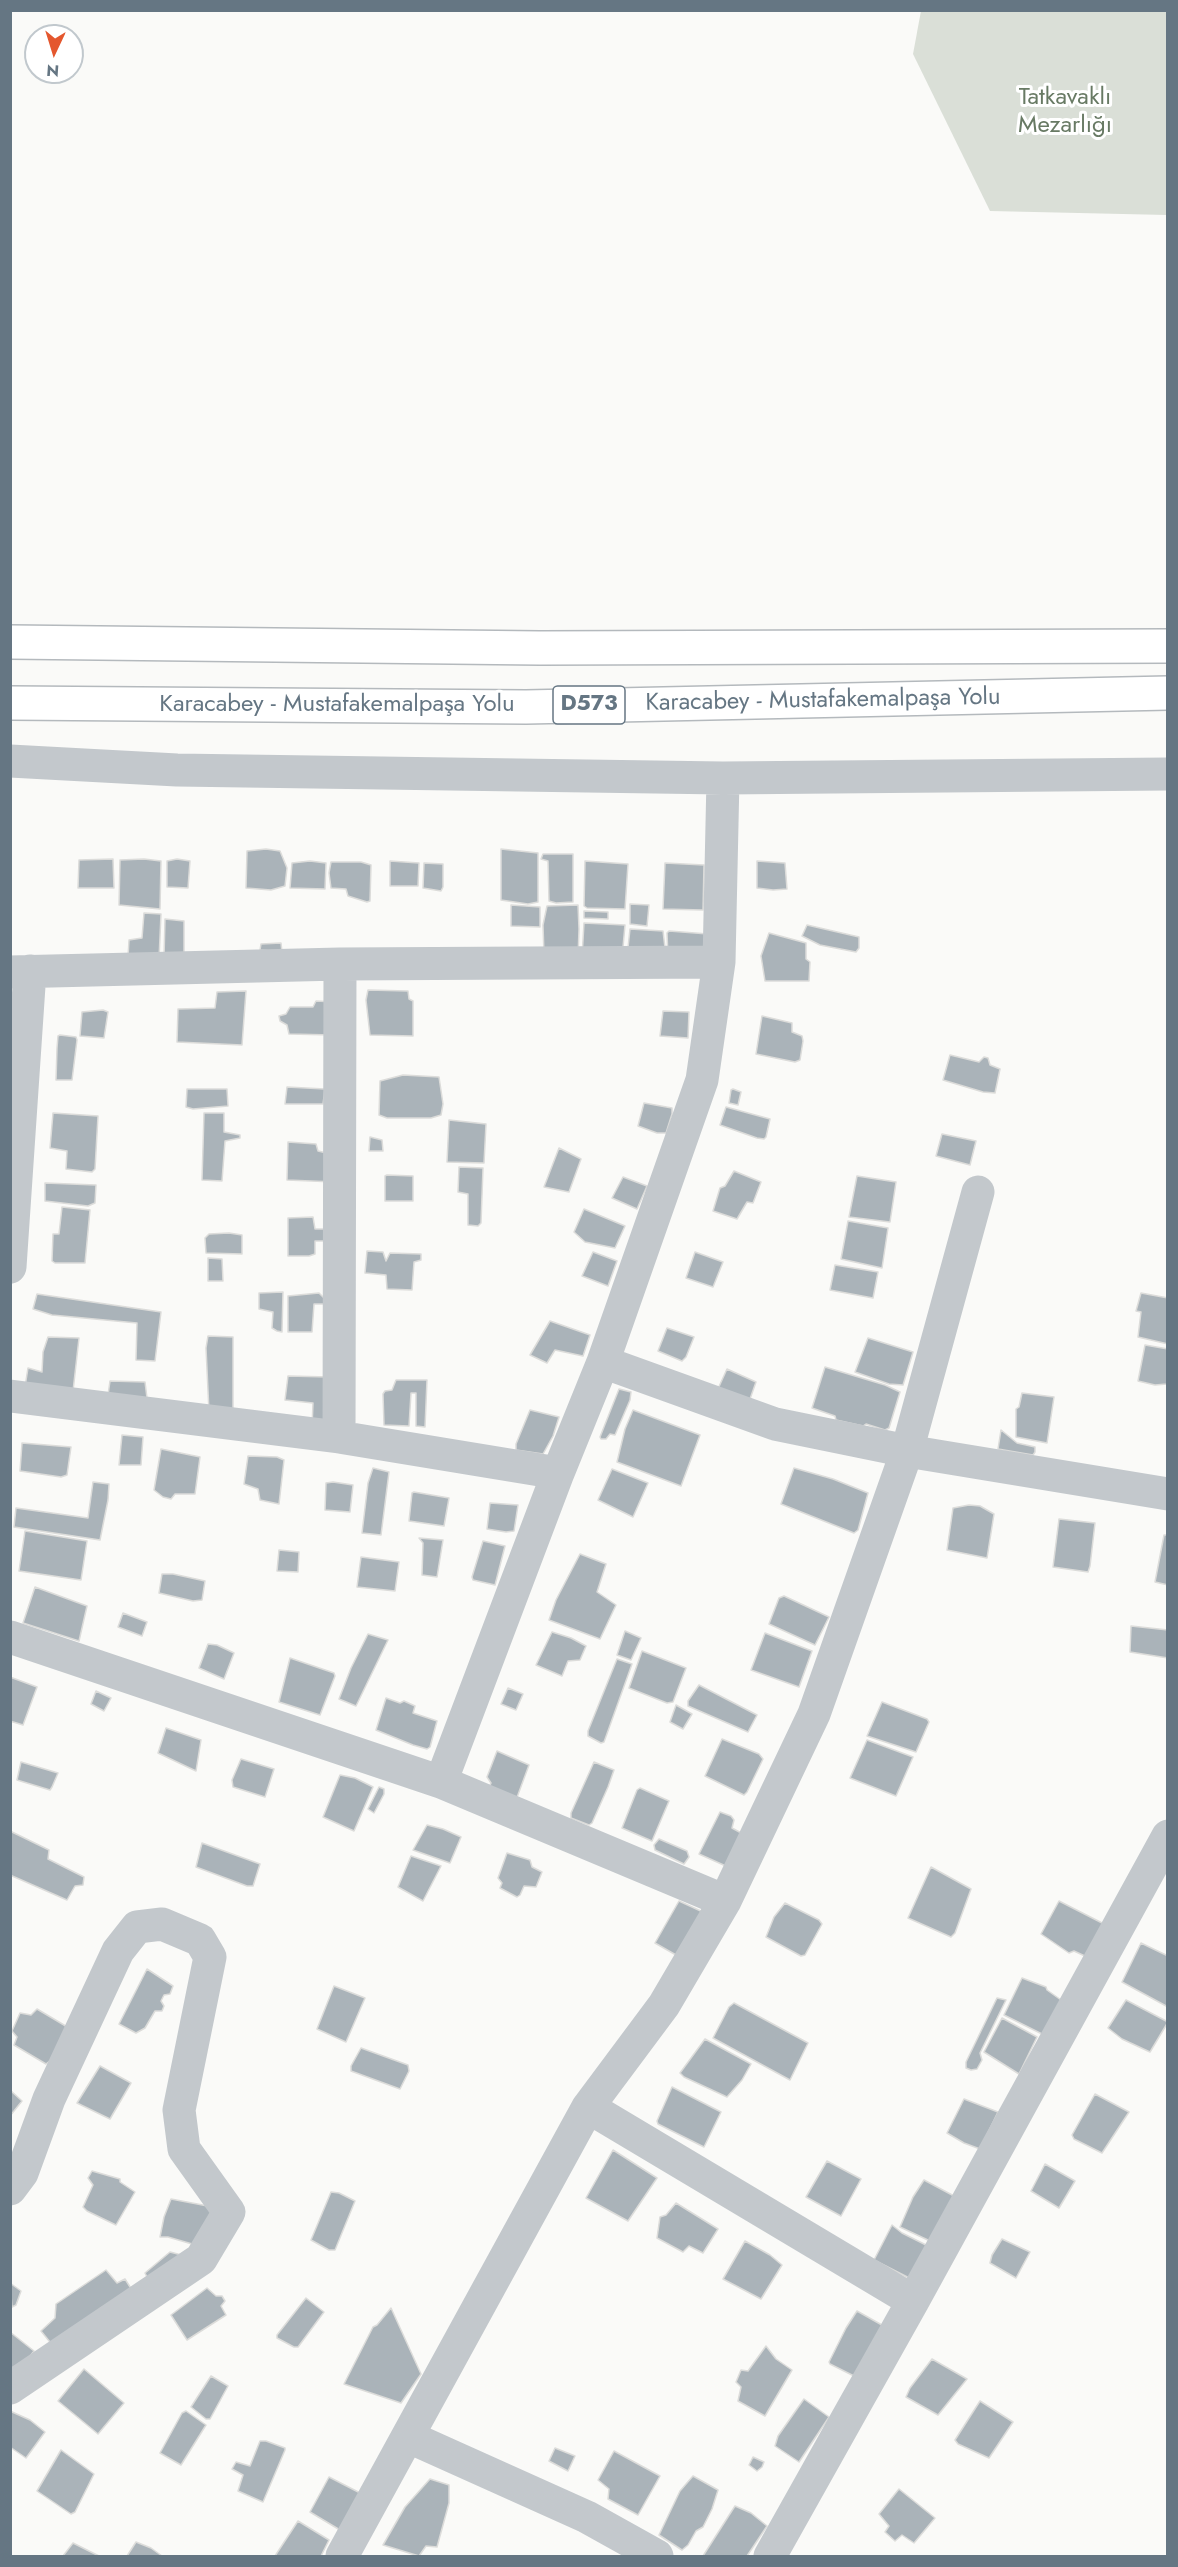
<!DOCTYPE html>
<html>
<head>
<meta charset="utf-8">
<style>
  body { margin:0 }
  #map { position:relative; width:1178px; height:2567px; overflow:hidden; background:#fafaf8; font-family:Jost,sans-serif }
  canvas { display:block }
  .frame { position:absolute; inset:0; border:12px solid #657683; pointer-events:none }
  .north { position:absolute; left:24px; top:24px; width:60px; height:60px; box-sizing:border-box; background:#fff; border:2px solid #c1c8cd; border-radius:50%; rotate:184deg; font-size:16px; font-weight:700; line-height:24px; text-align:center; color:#657683 }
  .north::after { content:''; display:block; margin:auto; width:21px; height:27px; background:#e4572e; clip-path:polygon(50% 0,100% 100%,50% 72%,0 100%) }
</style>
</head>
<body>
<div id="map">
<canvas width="1178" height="2567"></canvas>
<div class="frame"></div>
<div class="north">N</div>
</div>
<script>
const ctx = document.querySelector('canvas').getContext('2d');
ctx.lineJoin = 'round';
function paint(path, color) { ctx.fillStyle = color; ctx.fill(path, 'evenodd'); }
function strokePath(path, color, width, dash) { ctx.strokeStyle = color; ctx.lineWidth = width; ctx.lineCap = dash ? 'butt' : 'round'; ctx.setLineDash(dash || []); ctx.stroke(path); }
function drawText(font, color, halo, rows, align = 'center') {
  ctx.font = font + ' Jost,sans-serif'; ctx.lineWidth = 6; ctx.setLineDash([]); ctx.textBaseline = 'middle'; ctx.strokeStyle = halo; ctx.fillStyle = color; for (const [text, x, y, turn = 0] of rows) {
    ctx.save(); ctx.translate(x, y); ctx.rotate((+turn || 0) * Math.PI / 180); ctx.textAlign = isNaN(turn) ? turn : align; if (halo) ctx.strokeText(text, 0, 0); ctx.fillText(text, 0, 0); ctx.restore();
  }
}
const green = new Path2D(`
  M921,11h246v204l-177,-4 -77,-157z`);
const building = new Path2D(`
  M266,849l14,2 7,17 -2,18 -14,4 -25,-2 1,-37z
  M501,849l37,4v49l-10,2 -27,-4z
  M543,854h30v48l-17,1 -7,-2 -1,-40 -7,-2z
  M113,859l1,29h-36l1,-28z
  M144,859l17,2 -1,48 -41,-4 1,-45z
  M177,859l13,2 -2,27 -21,-1v-26z
  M310,861l16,2 -1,26 -35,-1 2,-25z
  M390,861l29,2 -1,23h-28z
  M585,861l43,3 -3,45 -38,-1 -3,-2z
  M757,861l28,2 2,26 -14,1 -16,-2z
  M331,862h30l10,3 -1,36 -3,1 -19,-6 -2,-7 -15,-1 -2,-15z
  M424,863l19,1v23l-2,4 -18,-3z
  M665,863l39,2 -1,45 -40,-1z
  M630,904l19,1 -2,21 -17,-2z
  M511,905l29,2v20l-29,-1z
  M578,905l1,24 -1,29 -34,-3 -1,-30 4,-19z
  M584,911l24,1v7l-24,-1z
  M144,913l17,1 -2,45 -31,-2 1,-17 13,-2z
  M165,919l19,2v37l-20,-1z
  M584,923l41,2 -3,33 -40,-1z
  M807,925l52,12v11l-3,4 -36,-7 -18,-9z
  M630,929l33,2 2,17 -38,9z
  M669,931l39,3 -3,21 -37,2 -1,-24z
  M769,933l37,10v16l4,3 -1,19h-44l-4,-25z
  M281,943l1,9 -22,-2 1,-6z
  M368,990l40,1 1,8 4,2v35l-43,-1 -4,-35z
  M246,991l-4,54 -65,-3 1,-33 37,-1 2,-16z
  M316,1001l19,1 -2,33 -44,-1 -2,-9 -7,-4 -1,-5 7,-2 4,-7h23z
  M103,1010l5,2 -4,26 -24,-2 2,-24z
  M663,1011l26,1 -1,26 -28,-2z
  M762,1016l30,7v9l10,4 1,5 -3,19 -5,2 -39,-8z
  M60,1035l16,2 1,3 -5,40h-16l1,-32 1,-12z
  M950,1055l29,7 5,-5 4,1 2,7 10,4 -5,24 -12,-1 -40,-12z
  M403,1075l36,2 4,27 -2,11 -10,3h-44l-8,-3 1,-34z
  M287,1087l38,2 -2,15h-38z
  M187,1089h40l1,17 -35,3 -7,-2z
  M733,1089l8,3 -3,13 -9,-2 2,-13z
  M644,1103l28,5v6l-6,19h-9l-19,-7z
  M726,1107l44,12 -4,18 -2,2 -7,-1 -37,-13z
  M53,1113l45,3 -3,53 -3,3 -26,-3 1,-18 -17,-3z
  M204,1113h20v19l16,3v3l-15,3 -3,40 -20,-1z
  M449,1120l37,4 -2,39 -37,-1z
  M942,1134l34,7 -6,24 -34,-9z
  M370,1137l12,3 1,11h-14z
  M288,1142l28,2 2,7 17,4v27l-48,-2z
  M559,1148l22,11 -12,33 -25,-5z
  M459,1167l24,1 -2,55 -3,3 -10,-1v-31l-10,-2z
  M734,1171l27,11 -8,21 -6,-1 -10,17 -24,-8 7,-23 5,-2z
  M387,1175l26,1v25h-28v-25z
  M857,1176l39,6 -6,40 -41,-5z
  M623,1177l24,9 -10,23 -25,-11z
  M45,1183l51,2 -1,18 -7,3 -43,-5z
  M62,1207l28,3 -5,53h-30l-3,-2 1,-27h6z
  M584,1209l41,17 -10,22 -30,-6 -11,-10z
  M313,1217l2,12h9l9,12h-18v13l-6,2h-21v-38z
  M848,1221l40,7 -6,40 -41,-9z
  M229,1233l13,2v19l-36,-1 -1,-15 4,-4z
  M367,1251l16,1 3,9 4,-8 31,1v6l-7,2 -2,28 -25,-1 -1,-14 -21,-2z
  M593,1252l24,9 -9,25 -26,-10z
  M695,1252l28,10 -10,25 -27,-9z
  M208,1258l14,1 1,22h-15z
  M835,1265l43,7 -5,26 -43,-8z
  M283,1292l-1,40 -5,-1 -5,-3 1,-16 -14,-3v-16z
  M319,1293l6,6 -1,5h-10l-2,28h-24v-36z
  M1141,1293l27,5v46l-30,-7 3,-25 -5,-1z
  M37,1294l124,18 -6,49 -19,-1 1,-37 -85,-8 -19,-6z
  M550,1321l40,14 -7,21 -28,-6 -8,13 -17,-8z
  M667,1328l27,9 -8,20 -4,4 -24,-10z
  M208,1336l25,1v76l-24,-1 -3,-64z
  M48,1337l31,1 -7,62 -48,-7 4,-25 14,4 1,-20z
  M868,1338l45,14 -10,33 -14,-1 -34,-12z
  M1145,1345l23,4 -1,35 -12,1 -17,-4z
  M825,1367l60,18 15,7 -11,36 -4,2 -19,-6 -3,2 -27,-6 -1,-4 -23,-8z
  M727,1369l29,13 -6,17 -33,-8z
  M288,1376l41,1 3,53 -20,-3 1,-24 -28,-3z
  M396,1380h31l-2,47 -9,-1v-33h-5l-2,33 -25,-1 -1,-31 2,-3 7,-1z
  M110,1381l35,1 2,16 -39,-3z
  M619,1389l12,3 -1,8 -15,35 -5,-1 -4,5h-5l-1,-2z
  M1022,1393l32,4 -7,46 -31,-6v-28l3,-2z
  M530,1410l29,7 -6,19 -10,18 -27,-4v-6z
  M633,1410l67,25 -19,51 -64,-24 8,-33z
  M1001,1430l16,13 18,4v5l-2,3 -35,-6z
  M122,1435l21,2 -2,28h-22z
  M22,1443l49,4 -4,28 -6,2 -41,-6z
  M161,1449l39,8 -5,37h-20l-4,5 -8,-2 -9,-7z
  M248,1456l29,1 7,3 -5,44 -19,-4 -2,-11 -14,-5z
  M373,1468l16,4 -8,63 -19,-2 6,-50z
  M794,1468l39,11 35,14 -10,37 -4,3 -73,-29z
  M612,1469l36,14 -15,34 -35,-17z
  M93,1482l16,2 -1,16 -8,40 -86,-13 2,-19 72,10z
  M333,1482l20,3 -3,27 -25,-2 1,-27z
  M414,1492l35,6 -5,28 -35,-5 3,-28z
  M490,1503l28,2 -4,26 -8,1 -19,-3z
  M969,1505l11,1 14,8 -7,44 -40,-8 6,-42z
  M1059,1519l36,4 -5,43 -2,6 -35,-5z
  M25,1531l62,10 -6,39 -62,-9z
  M1164,1535h4v50l-13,-3z
  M419,1538l24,2 -6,37 -15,-2 1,-32z
  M483,1541l22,5 -10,39 -22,-5 -1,-3z
  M279,1550l20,2 -1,20 -21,-1z
  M580,1554l26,10 -9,28 19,13 -16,34 -51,-19 7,-20z
  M361,1557l38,5 -4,29 -38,-4z
  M162,1574h11l32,7 -3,19 -9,1 -34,-8z
  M35,1587l52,19 -8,35 -56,-18z
  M784,1596l45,21 -14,28 -46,-21 10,-26z
  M123,1613l24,9 -5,14 -24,-9z
  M1131,1626l37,4v28l-38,-6z
  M625,1631l16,7 -10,22 -14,-5z
  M552,1632l19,6 15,8 -6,14 -12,1 -6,15 -26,-11z
  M765,1633l47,18 -13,36 -48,-17z
  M368,1634l20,6 -32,66 -17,-7 12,-31z
  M208,1644l9,1 17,8 -10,26 -25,-11z
  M642,1651l44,17 -13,34 -6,1 -38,-15z
  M290,1658l44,15 1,3 -15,39 -41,-13z
  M617,1659l15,5 -28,78 -3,1 -13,-7v-5z
  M10,1677l27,10 -14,38 -13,-4z
  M699,1685l58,30 -9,17 -60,-26v-5z
  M508,1688l15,6 -7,16 -15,-6z
  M96,1691l15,7 -7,13 -13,-7z
  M386,1698l14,5 4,-2 11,5 -2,7 24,8 -7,26 -3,2 -14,-4 -37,-15z
  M882,1702l45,17 2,3 -13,30 -49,-16z
  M676,1705l16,9 -9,15 -13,-7z
  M166,1728l35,12 -5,31 -38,-18z
  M722,1739l37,15 4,5 -16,33 -3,3 -39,-19z
  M867,1740l46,17 -17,39 -46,-18z
  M497,1751l32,14 -13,35 -29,-8 4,-9 -4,-6z
  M241,1759l33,10 -9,28 -32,-10 -1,-7z
  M21,1762l37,11 -6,14 -2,3 -33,-10z
  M594,1762l20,8 -6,17 -16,36 -3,2 -18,-7v-5z
  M340,1775l15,3 18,9 -19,44 -31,-14z
  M379,1787l5,2v5l-10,19 -6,-4z
  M640,1788l29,13 -17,40 -30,-13 15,-38z
  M720,1812l11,4 3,4 -2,8 11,6 -15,33 -29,-13z
  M427,1825l16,4 18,8 -11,26 -37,-13z
  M10,1831l39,19 -1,9 36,18 -1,8 -8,1 -8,14 -57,-25z
  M659,1839l28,12 2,6 -5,7 -29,-14 -1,-5z
  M202,1843l58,21 -7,22h-6l-51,-19z
  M507,1853l23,7 2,7 10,5 -6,15 -12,-1 -4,9 -3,2 -17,-9 2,-5 -4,-5z
  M411,1856l30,10 -18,35 -25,-14z
  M931,1867l40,22 -16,44 -4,4 -43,-19z
  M679,1901l26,12 -22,46 -28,-16z
  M1059,1901l47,24 -19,32 -13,-6 -5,2 -28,-19z
  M785,1903l34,17 3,4 -17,31 -4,1 -35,-19 8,-20z
  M1141,1943l27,13v51l-46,-25z
  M147,1969l26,17 -3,8 -6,1 -3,6 3,5 -2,5h-7l-10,17 -9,5 -17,-9z
  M1022,1978l24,9 1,3 14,10 -17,35 -40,-20z
  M334,1986l31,12 -19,44 -29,-13z
  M997,1998l9,2 -1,2 -25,51 2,7 -5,9 -6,1 -5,-2v-6z
  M1126,2000l42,22 -18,30 -28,-13 -14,-11z
  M734,2003l74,40 -18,37 -77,-42 16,-31z
  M37,2009l32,19 -18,32 -5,4 -32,-19 3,-8 -5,-6 8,-18 11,2z
  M1002,2018l35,19 -18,37 -35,-22z
  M705,2039l46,25 -9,16 -15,17 -43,-20 -4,-4z
  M361,2048l47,17 1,6 -9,18 -49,-18v-5z
  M100,2066l31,17 -21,36 -33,-16z
  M672,2087l49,25 -17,35 -46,-23 -1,-3z
  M10,2090l12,11 -12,15z
  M1095,2094l34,18 -27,41 -28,-14 -2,-4z
  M964,2099l34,13 -18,37 -16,-6 -17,-10z
  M613,2150l44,28 -29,43 -42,-23z
  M827,2161l34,18 -20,37 -35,-19z
  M1045,2164l30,17 -16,27 -28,-17z
  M92,2171l28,8v3l15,10 -19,33 -29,-14 -4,-4 10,-22 -5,-7z
  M924,2180l30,16 -24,45 -30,-14 13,-30z
  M331,2192l8,1 16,8 -20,49h-6l-18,-10z
  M171,2199l42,8 -14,39 -31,-9h-8l4,-20z
  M676,2203l42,26 -15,24 -14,-7 -6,6 -26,-14 3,-21 6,-2z
  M892,2225l10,8 34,17 -19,32 -43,-22z
  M1002,2239l28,13 -14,26 -26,-15 2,-8z
  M745,2241l25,14 12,10 -21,34 -38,-20z
  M170,2252l23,6 -43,25 -5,-10z
  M106,2270l11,13 8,-4 12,19 -83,49 -13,-16 14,-13 1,-14z
  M10,2283l11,8 -5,14 -4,2z
  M207,2288l9,8h6l3,5 -4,5 5,9 -39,25 -16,-25z
  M306,2298l18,14 -26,35h-4l-17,-9v-3z
  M391,2308l30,66 -20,29 -57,-19 29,-57 4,-2z
  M857,2311l32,18 -29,50 -30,-15 -1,-2 17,-34z
  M10,2332l24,19 -24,31z
  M766,2346l10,13 16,11 -27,46 -27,-15 3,-14 -5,-5 5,-12 7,1z
  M932,2359l35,20 -29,36 -32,-18 4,-9z
  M84,2369l40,34 -26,31 -40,-33z
  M211,2376l17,10 -18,33h-4l-15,-12z
  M804,2399l25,18 -30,45 -24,-16 3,-10z
  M980,2401l33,21 -24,36 -31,-14 -3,-4z
  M10,2411l20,9 15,12 -19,26 -16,-11z
  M186,2411l20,14 -25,40 -21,-12 22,-40z
  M260,2441h6l19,7v2l-22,52 -25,-11 5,-16 -11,-6 4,-7 14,4z
  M555,2448l20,8 -7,15 -19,-10z
  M61,2450l33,24 -19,38 -4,2 -34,-23z
  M614,2451l46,25 -22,39 -30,-16 1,-10 -11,-9z
  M753,2457l11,5 -2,5 -5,4 -8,-6z
  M693,2476l25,14 -6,19 -9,18 -7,4 -8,14 -6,5 -23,-15 21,-44z
  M329,2477l35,18 -24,35 -30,-18z
  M430,2479l19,6v18l-12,44 -11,-1 -7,10 -36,-11 22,-38z
  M899,2489l36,29 -21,25 -12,-8 -7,6 -10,-9 4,-6 -10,-12z
  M735,2506l16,7 16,13 -20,30h-44z
  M298,2521l31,19 -8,16h-46z
  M136,2542l15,6 11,8h-35z
  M73,2543l26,13h-36z`);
const minor = new Path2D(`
  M10,761l167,9 546,8 445,-4
  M10,972l330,-8 379,-2
  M10,1267l20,-296
  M603,1362l172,62 132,27 261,43
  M10,1396l329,41 219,36
  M339,1437l1,-473
  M10,1637l431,145 284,119
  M441,1782l117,-309 45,-111 99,-282 17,-118 4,-184
  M588,2107l325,194
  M10,2189l12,-16 27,-74 69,-148 19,-24 25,-3 38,16 10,17 -31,153 5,39 45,63 -28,47 -191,129
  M409,2437l178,80 70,39
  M342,2556l246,-449 76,-102 61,-104 89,-187 93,-263 71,-259
  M770,2556l143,-255 255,-465`);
const highway = new Path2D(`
  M10,642l530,6 628,-2
  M10,703l516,4 642,-14`);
const shields = [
  [589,705,72]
];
const shieldNames = [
  ["D573",589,705]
];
const parkNames = [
  ["Tatkavaklı",1065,98],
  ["Mezarlığı",1065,126]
];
const streetNames = [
  ["Karacabey - Mustafakemalpaşa Yolu",823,701,-1],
  ["Karacabey - Mustafakemalpaşa Yolu",337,705]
];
paint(green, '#dadfd7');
paint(building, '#aab3b9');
strokePath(building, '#dcdcda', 1.5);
strokePath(highway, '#b4b9bd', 36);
strokePath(minor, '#c3c8cc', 33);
strokePath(highway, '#fff', 33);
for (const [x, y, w] of shields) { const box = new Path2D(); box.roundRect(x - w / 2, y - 19, w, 38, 4.5); ctx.fillStyle = '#fff'; ctx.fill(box); strokePath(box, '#657683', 1.5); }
drawText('bold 22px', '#657683', null, shieldNames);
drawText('24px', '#687a64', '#fff', parkNames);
drawText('24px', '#657683', '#fff', streetNames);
</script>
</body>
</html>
